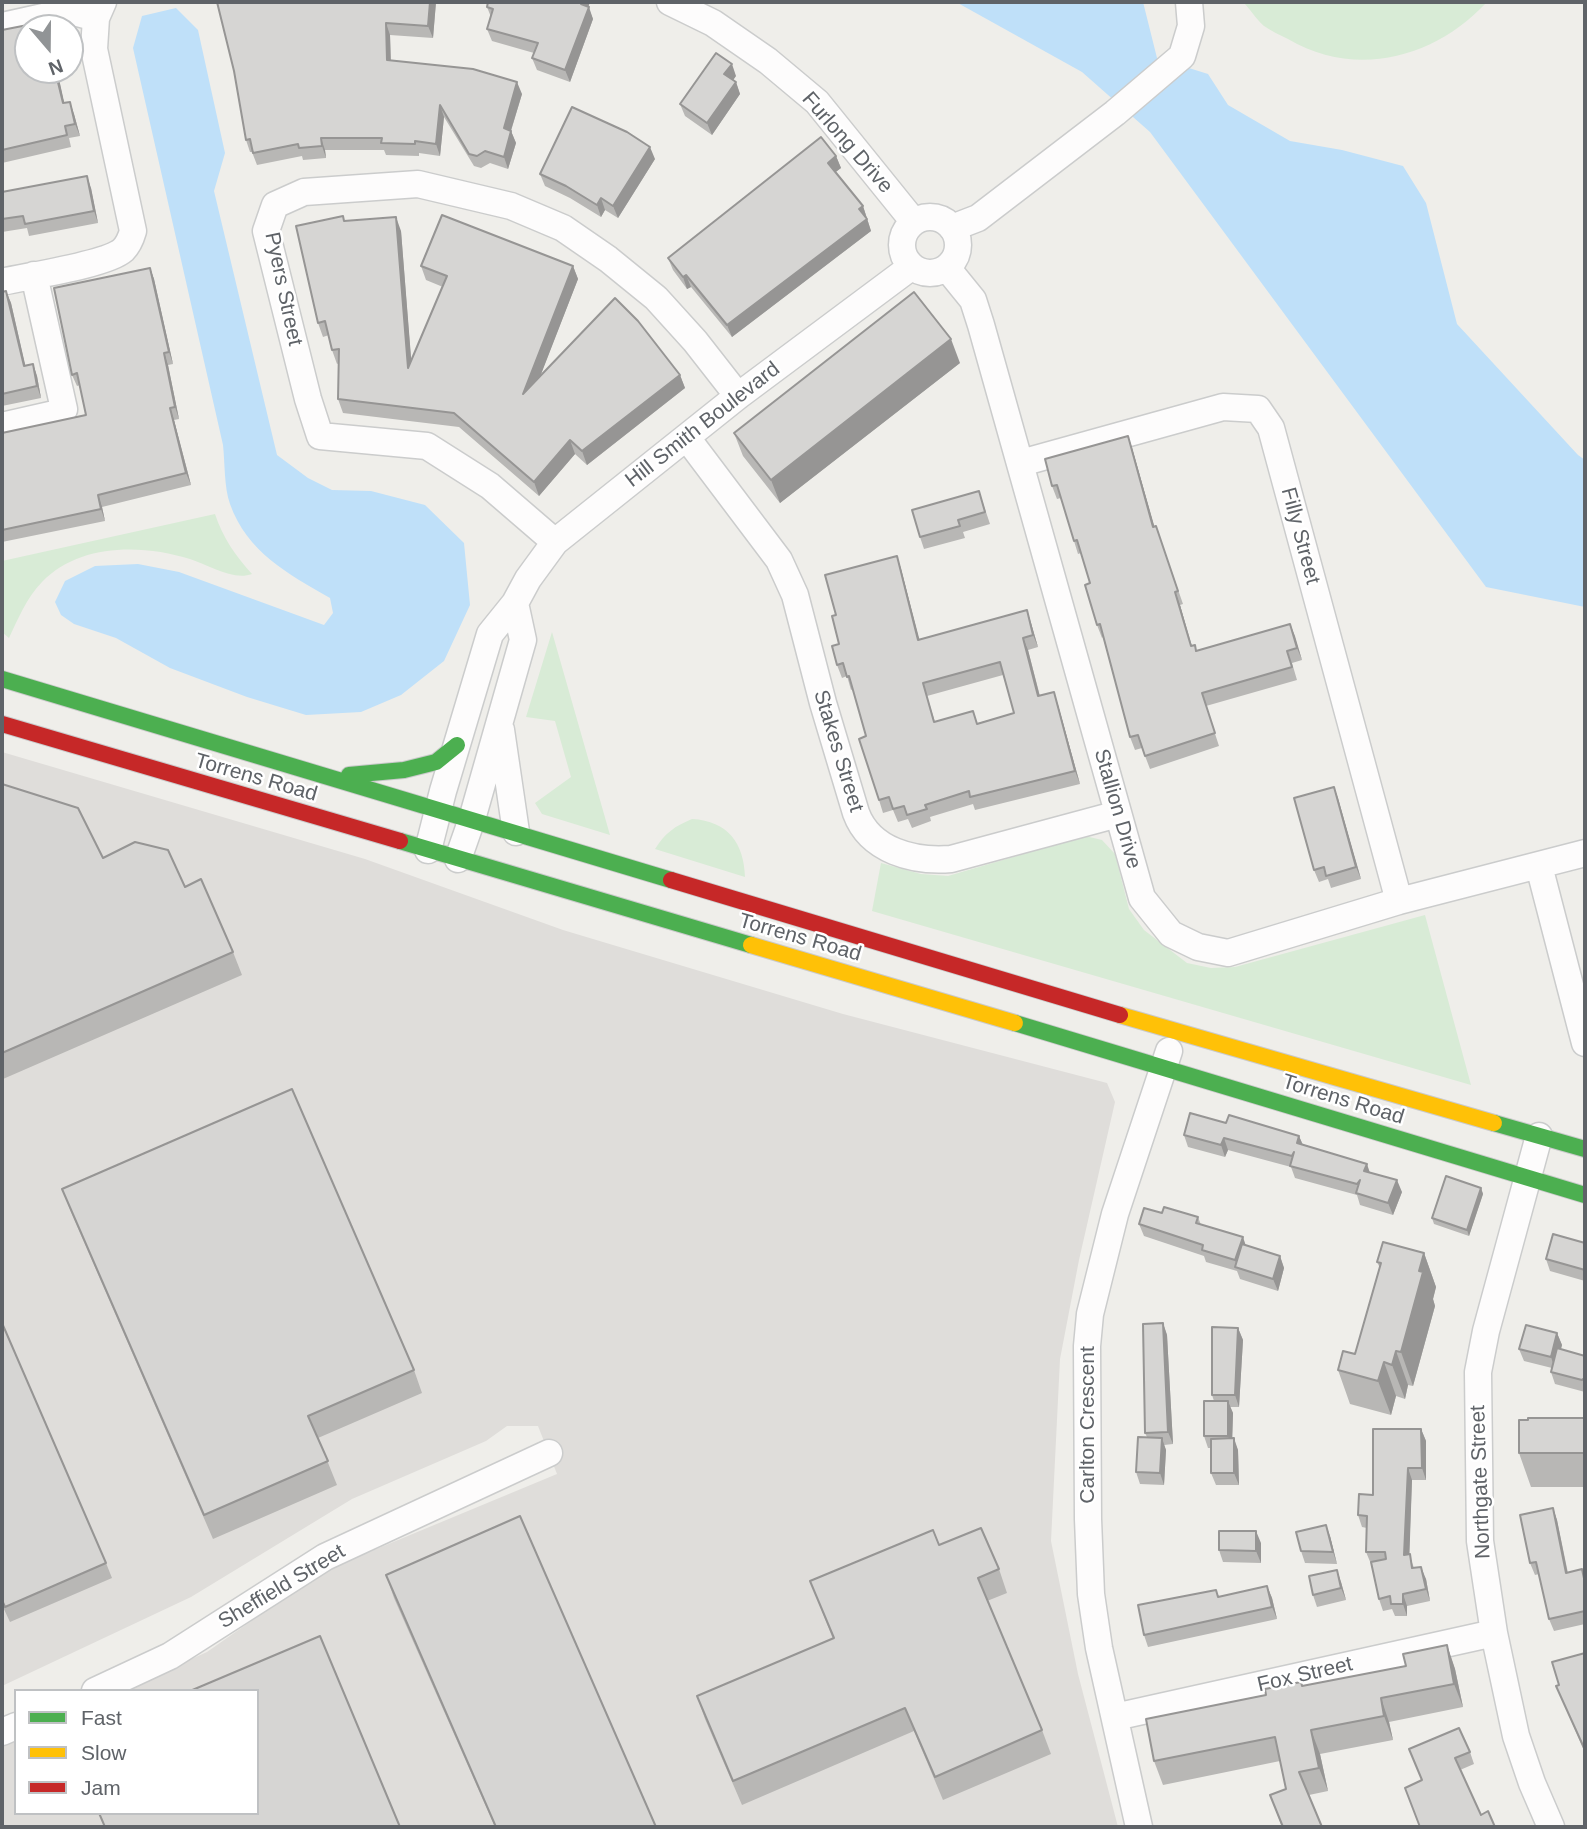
<!DOCTYPE html>
<html>
<head>
<meta charset="utf-8">
<style>
  body { margin:0 }
  #map { position:relative; width:1587px; height:1829px; overflow:hidden; background:#efeeea; font-family:Arial,sans-serif }
  canvas { display:block }
  .frame { position:absolute; inset:0; border:4px solid #5f6368; pointer-events:none }
  .legend { position:absolute; left:14px; top:1689px; width:245px; height:126px; box-sizing:border-box; background:#fff; border:2px solid #bfc1c3; margin:0; padding:9px 12px; list-style:none; font-size:21px; color:#5f6368 }
  .legend li { display:flex; align-items:center; gap:14px; height:35px }
  .legend b { width:35px; border:2px solid #bfc1c3 }
  .north { position:absolute; left:14px; top:14px; width:70px; height:70px; box-sizing:border-box; background:#fff; border:2px solid #bfc1c3; border-radius:50%; rotate:160deg; font-size:19px; font-weight:700; line-height:28px; text-align:center; color:#5f6368 }
  .north::after { content:''; display:block; margin:auto; width:24px; height:32px; background:#919496; clip-path:polygon(50% 0,100% 100%,50% 72%,0 100%) }
</style>
</head>
<body>
<div id="map">
<canvas width="1587" height="1829"></canvas>
<div class="frame"></div>
<ul class="legend">
<li><b style="height:9px;background:#4caf50"></b>Fast</li>
<li><b style="height:9px;background:#ffc107"></b>Slow</li>
<li><b style="height:9px;background:#c62828"></b>Jam</li>
</ul>
<div class="north">N</div>
</div>
<script>
const ctx = document.querySelector('canvas').getContext('2d');
ctx.lineJoin = 'round';
function paint(path, color) { ctx.fillStyle = color; ctx.fill(path, 'evenodd'); }
function strokePath(path, color, width, dash) { ctx.strokeStyle = color; ctx.lineWidth = width; ctx.lineCap = dash ? 'butt' : 'round'; ctx.setLineDash(dash || []); ctx.stroke(path); }
function drawText(font, color, halo, rows, align = 'center') {
  ctx.font = font + ' Arial,sans-serif'; ctx.lineWidth = 5; ctx.setLineDash([]); ctx.textBaseline = 'middle'; ctx.strokeStyle = halo; ctx.fillStyle = color; for (const [text, x, y, turn = 0] of rows) {
    ctx.save(); ctx.translate(x, y); ctx.rotate((+turn || 0) * Math.PI / 180); ctx.textAlign = isNaN(turn) ? turn : align; if (halo) ctx.strokeText(text, 0, 0); ctx.fillText(text, 0, 0); ctx.restore();
  }
}
const industrial = new Path2D(`
  M2,752l363,107 198,71 280,84 264,69 8,19 -36,158 -19,99 -9,182 27,133 40,153h-1116v-84l14,-6v76h241v-122h-137l87,-39 114,-80 236,-98 -19,-48h-31l-21,15 -134,58 -161,98 -189,89z`);
const green = new Path2D(`
  M1243,2h244c-52,56 -131,77 -199,37 -8,-4 -17,-8 -24,-13 -8,-7 -14,-17 -21,-24z
  M215,514c8,24 20,41 37,60 -19,7 -43,-9 -62,-15 -47,-15 -111,-16 -148,23 -15,15 -24,37 -33,56l-7,-6v-71z
  M552,632l58,203 -68,-21 -7,-11 36,-26 -16,-56 -29,-4z
  M692,819c36,2 52,24 53,58l-90,-28c10,-16 20,-23 37,-30z
  M1085,836l17,4 13,14 14,55 15,21 43,33 24,5 24,-1 190,-52 46,170 -599,-174 9,-48 40,11 27,2z`);
const water = new Path2D(`
  M956,2h187l14,56 51,16 20,31 62,36 52,9 61,16 23,37 31,121 121,131 7,5v147l-99,-20 -336,-455 -68,-60z
  M176,8l22,22 27,123 -11,38 63,264 31,23 24,12 39,1 54,14 39,38 6,62 -26,56 -43,34 -40,17 -55,3 -59,-18 -77,-29 -54,-30 -42,-14 -13,-9 -6,-13 10,-21 30,-15 43,-2 41,8 145,53 9,-12 -3,-15c-42,-24 -83,-46 -100,-94 -6,-17 -5,-41 -7,-59l-90,-397 9,-32z`);
const street = new Path2D(`
  M670,2l43,21 55,38 49,41 97,120
  M2,26l68,-15 26,7 7,-16
  M902 245a28 28 0 1 1 56 0a28 28 0 1 1-56 0Z
  M952,228l26,-10 137,-105 67,-57 9,-30 -2,-24
  M947,268l26,32 8,25 161,573 29,36 27,13 30,6 171,-52 186,-48
  M2,282c25,-6 104,-17 121,-32 5,-5 8,-12 10,-19l-39,-182 2,-31
  M2,426l57,-13 5,-4 -30,-134
  M687,438l92,122 16,35 28,108 33,110c14,38 58,49 95,46l167,-45
  M1021,463l202,-56 35,2 13,19 128,473
  M555,542l-65,-56 -63,-40 -107,-10 -12,-37 -42,-168 9,-26 29,-13 114,-8 93,22 52,22 45,31 48,39 39,43 43,55
  M501,730l15,102
  M428,850l15,-59 47,-157 25,-31 13,-24 27,-37 183,-146 173,-129
  M458,859l14,-40 51,-179 -8,-37
  M1539,866l46,177
  M1539,1136l-53,195 -8,41 2,169 14,92 22,103 16,47 19,44
  M95,1691l75,-35 155,-99 224,-104
  M1115,1717l379,-84
  M2,1732l14,-6
  M1139,1827l-40,-179 -8,-54 -3,-75 -1,-173 3,-32 25,-100 54,-163`);
const fast = new Path2D(`
  M2,679l669,201
  M349,775l55,-5 32,-8 21,-17
  M400,841l351,104
  M1015,1023l570,172
  M1494,1123l91,26`);
const slow = new Path2D(`
  M751,945l264,78
  M1120,1015l374,108`);
const jam = new Path2D(`
  M2,724l398,117
  M671,880l449,135`);
const wall = new Path2D(`
  M436,2l-3,36 -43,-3 1,26 131,33 -11,37 5,12 -8,26 -18,-6 -9,5 -7,-2 -30,-49 -4,39 -21,-3v3l-33,-1 -2,-5h-59l1,8 -23,2 -1,-4 -45,9 -5,-13h-2l-4,-12 -12,-69z
  M488,2h102l-2,5 5,12 -23,63 -33,-12 -5,-12 2,-5 -42,-12 -5,-12 4,-12 -4,-10z
  M48,21l2,7h-22l29,42 7,33 10,11 6,22 -11,2 2,9 -69,16v-133z
  M736,76l-3,4 3,2 4,12 -28,41 -27,-19 -5,-12z
  M836,156l5,12 -6,4 28,34 8,25 -139,106 -41,-50 -4,2 -14,-19 -5,-12z
  M655,159l-37,59 -13,-8 -4,7 -31,-19 -25,-12 -5,-12z
  M91,188l7,35 -69,13 -2,-8 -25,4v-40z
  M345,221l56,10 10,129 32,-73 -17,-7 -5,-14h152l5,13 -38,97 140,-1 5,13 -98,77 -12,-11 -36,42 -80,-69 -116,-14 -5,-14 1,-36 -2,1 -5,-14 -3,-15 -6,2 -5,-14z
  M150,268l4,11 19,85 -5,1 11,54 -5,1 17,65 -89,22 3,14 -103,21v-109l84,-18 -6,-30 -3,1 -5,-11z
  M6,291l5,12 14,62 8,-1 4,12 4,22 -39,8v-114z
  M960,363l-180,140 -37,-47 -9,-23z
  M1128,436l4,12 22,78h2l27,78 -3,1 12,41 5,5 93,-27 12,36 -10,3 5,17 -91,26 13,40 -69,23 -8,-21 -7,2 -5,-13 -27,-100 -1,1 -5,-13 -7,-42 -9,-30 -3,1 -4,-13 -13,-43 -4,1 -5,-13z
  M979,491l11,33 -27,8 2,6 -41,11 -4,-12z
  M897,556l4,13 18,71 112,-17 7,24 -10,3 12,46 18,9 22,79 -105,26 -2,-6 -43,13 1,4 -19,7 -4,-9 -10,3 -5,-12 -10,3 -4,-13 -13,-64 -13,-47 -2,1 -4,-14 -5,2 -5,-13 2,-21 -3,-29zM1003,675l11,38 -36,10 -43,-1 -8,-26z
  M2,784l101,74 82,29 48,65 9,23 -239,104 -1,-2z
  M1334,787l27,92 -30,9 -3,-9 -9,3 -5,-12z
  M1226,1123l73,13 4,9 67,28 32,19 -9,23 -33,-10 -3,-10 -62,-17 -4,-11 -63,-17 -3,7 -37,-10 -4,-12z
  M1481,1188l2,6 -14,42 -35,-12 -2,-6z
  M62,1189l352,181 8,23 -104,45 19,47 -124,54 -142,-327z
  M1162,1213l36,4 3,8 45,20 34,11 4,12 -6,23 -38,-12 -3,-8 -31,-9 -2,-6 -60,-20 -5,-12z
  M1585,1243v38l-35,-10 -4,-12z
  M1424,1253l12,34 -3,12 2,7 -22,80 -5,-1 -3,14 -9,-3 -5,19 -41,-11 -12,-34 17,-16 25,-86 -3,-6z
  M2,1323l104,240 6,15 -102,44 -8,-17z
  M1163,1323l4,12 6,109 -9,1 2,5 -2,35 -24,-1 -4,-12 11,-35 -2,-4z
  M1238,1328l5,12 -4,67h-9l3,6 -1,25 6,12 1,35h-23l-5,-12v-25h-3l-4,-12 10,-35 -2,-6z
  M1557,1333l5,12 -1,4 24,7v36l-30,-8 -4,-12 1,-4 -28,-7 -5,-12z
  M1585,1418v69h-54l-12,-34z
  M1421,1429l5,12v39h-14l-3,74 5,14 12,11 4,22 -23,5v10h-12l-3,-7 -9,2 -4,-12 -8,-35 -5,-12 1,-24 -5,-1 -4,-12z
  M1553,1508l4,12 11,53 14,-4 3,9v46l-31,7 -5,-12 -10,-45 -4,1 -5,-12z
  M1330,1536l7,28 -32,-1 -4,-12z
  M1261,1543v20l-38,-1 -4,-12z
  M939,1545l60,24 8,24 -20,8 55,129 9,24 -108,46 -29,-69 -172,74 -37,-86 -8,-23 136,-57 -23,-58z
  M386,1575l270,252h-161l-101,-229z
  M1341,1582l5,18 -29,7 -4,-12z
  M1267,1586l5,12 5,21 -129,28 -4,-12 72,-45 3,7z
  M1447,1645l8,24 8,38 -74,15 4,18 -73,14 8,37 -19,4 13,32h-40l-12,-32 16,-6 -6,-28 -117,24 -9,-24 112,-66 37,-9 103,-20z
  M1585,1653v100l-29,-67 3,-1z
  M1409,1749l61,3 4,12 -14,6 21,45 14,12 -73,-47z`);
const shadedWall = new Path2D(`
  M430,2h6l-3,36 -5,-12z
  M581,2h9l-5,14 -4,-12z
  M589,7l4,12 -23,63 -5,-12z
  M386,23l4,12 1,37 -4,-12z
  M732,64l4,12 -7,10 -5,-12z
  M55,70h2l10,45 -4,-12z
  M517,82l5,12 -14,46 -4,-12z
  M736,82l4,12 -28,41 -5,-12z
  M70,102l4,12 6,22 -5,-12z
  M440,105l4,12 -4,39 -4,-12z
  M511,131l5,12 -8,26 -4,-12z
  M321,138l4,12 1,8 -4,-12z
  M650,147l5,12 -37,59 -5,-12z
  M836,156l5,12 -9,7 -4,-12z
  M87,176l4,12 7,35 -4,-12z
  M601,198l4,12 -4,7 -4,-12z
  M863,206l8,25 -139,106 -5,-12z
  M396,217l5,14 12,151 -5,-14z
  M573,266l5,13 -50,129 -5,-14z
  M150,268l4,11 19,85 -4,-12z
  M686,275l5,12 -4,2 -4,-12z
  M6,291l5,12 17,74 -4,-11z
  M951,339l9,24 -180,140 -9,-23z
  M164,353l4,12 11,54 -4,-12z
  M33,364l4,12 4,22 -4,-12z
  M680,375l5,13 -98,77 -5,-14z
  M170,408l4,12 17,65 -5,-12z
  M1128,436l4,12 26,91 -5,-12z
  M570,440l5,14 -36,42 -5,-14z
  M98,495l4,12 3,14 -4,-12z
  M897,556l4,13 22,84 -5,-13z
  M1175,592l5,13 15,54 -4,-13z
  M1027,610l4,13 7,24 -5,-12z
  M1290,624l5,12 7,24 -5,-12z
  M1023,638l5,12 15,59 -5,-13z
  M1054,692l4,13 22,79 -5,-13z
  M1334,787l4,11 23,81 -5,-12z
  M1299,1136l5,12 -7,-5z
  M1224,1138l4,12 -3,7 -4,-12z
  M1367,1164l4,12 -7,-5z
  M1397,1180l5,12 -9,23 -5,-12z
  M1481,1188l2,6 -14,42 -2,-6z
  M1243,1237l4,12 -9,19 -3,-8z
  M1424,1253l12,34 -3,12 2,7 -22,80 -12,-34 18,-81z
  M1280,1256l4,12 -6,23 -5,-12z
  M1163,1323l4,12 6,109 -5,-12z
  M1238,1328l5,12 -4,67 -4,-12z
  M1557,1333l5,12 -7,24 -4,-12z
  M1396,1351l12,34 -3,14 -13,-34z
  M1384,1362l12,34 -5,19 -13,-34z
  M1228,1401l5,12 -1,35 -4,-12z
  M1421,1429l5,12v39l-4,-12z
  M1162,1438l4,12 -2,35 -4,-12z
  M1234,1438l4,12 1,35 -5,-12z
  M1408,1468l4,12 -3,87 -5,-12z
  M1553,1508l4,12 13,65 -4,-12z
  M1326,1525l4,11 7,28 -4,-12z
  M1256,1531l5,12v20l-5,-12z
  M1421,1567l5,12 4,22 -4,-12z
  M1337,1570l4,12 5,18 -5,-12z
  M1267,1586l5,12 5,21 -5,-12z
  M1403,1594l4,12v10l-4,-12z
  M1447,1645l8,24 8,38 -9,-23z
  M1381,1698l8,24 4,18 -9,-24z
  M1311,1730l9,24 8,37 -9,-23z`);
const building = new Path2D(`
  M217,2h213l-2,24 -42,-3 1,37 86,9 44,13 -13,46 7,3 -7,26 -19,-6 -8,5 -8,-2 -29,-49 -4,39 -21,-3v3l-34,-1 1,-5h-61l1,8 -23,2 -1,-4 -45,9 -3,-14 -4,1 -12,-69z
  M488,2h93v2l8,3 -24,63 -33,-12 6,-15 -51,-14 6,-20 -6,-2z
  M48,21l1,7h-21v42h27l8,33 7,-1 5,22 -10,2 2,9 -65,15v-120z
  M716,53l16,11 -8,10 12,8 -29,41 -27,-19z
  M572,107l55,25 23,15 -37,59 -12,-8 -4,7 -31,-19 -26,-12z
  M821,137l15,19 -8,7 35,43 -4,3 8,10 -140,106 -41,-50 -3,2 -15,-19z
  M87,176l7,35 -69,13 -2,-8 -21,3v-27z
  M442,215l131,51 -50,128 92,-96 23,23 42,54 -98,76 -12,-11 -36,42 -80,-69 -116,-14 1,-50 -7,1 -7,-29 -7,2 -22,-97 47,-10 1,5 52,-4 12,151 39,-92 -26,-10z
  M150,268l19,84 -5,1 11,54 -5,1 16,65 -88,22 3,14 -99,21v-97l84,-18 -9,-42 -5,2 -18,-87z
  M6,291l18,75 9,-2 4,22 -35,8v-102z
  M914,292l37,47 -180,141 -37,-47z
  M1128,436l25,91 3,-1 22,65 -3,1 16,54 4,-1 1,6 94,-27 7,24 -10,3 5,16 -90,26 13,40 -70,23 -7,-21 -8,2 -30,-113 -3,1 -12,-40 5,-2 -13,-43 -3,1 -17,-56 -5,1 -7,-27z
  M979,491l6,21 -27,8 2,6 -40,11 -8,-27z
  M897,556l21,84 109,-30 6,25 -10,3 15,58 16,-4 21,79 -105,26 -1,-6 -44,14 2,4 -20,6 -3,-9 -11,3 -4,-12 -10,3 -20,-61 7,-3 -17,-60 -2,1 -4,-14 -6,2 -5,-19 7,-2 -7,-28 4,-1 -11,-40zM1000,662l14,51 -37,11 -4,-13 -39,11 -11,-39z
  M2,784l76,24 25,50 32,-16 33,8 17,37 16,-8 32,73 -231,101z
  M1334,787l22,80 -30,9 -2,-9 -10,3 -20,-72z
  M292,1089l122,281 -106,46 20,45 -124,54 -142,-326z
  M1190,1113l36,10 3,-8 70,21 -2,7 70,21 -3,7 33,9 -9,23 -32,-10 4,-13 -3,4 -67,-18 4,-14 -2,4 -68,-18 -3,7 -37,-10z
  M1446,1176l35,12 -14,42 -35,-12z
  M1164,1207l34,10 -2,6 47,14 -8,23 -33,-10 1,-5 -64,-21 5,-16 18,5z
  M1553,1234l32,9v27l-39,-11z
  M1383,1242l41,11 -5,18 4,1 -22,80 -5,-1 -4,14 -8,-3 -6,19 -40,-11 5,-19 12,3 26,-91 -4,-1z
  M1242,1244l38,12 -7,23 -38,-12z
  M2,1323l104,240 -101,44 -3,-7z
  M1163,1323l5,109 -23,1 -2,-109z
  M1526,1325l31,8 -6,24 -32,-8z
  M1212,1327l26,1 -3,67h-23z
  M1557,1348l28,8v23h-2l-1,1 -31,-8z
  M1204,1401h24v35h-24z
  M1528,1418h57v35h-66v-33h9z
  M1373,1429h48l1,39h-14l-4,87 6,-1 2,14 9,-1 5,22 -23,5v10h-12l-1,-8 -11,3 -8,-37 15,-3 -1,-7h-19l1,-36 -9,-1 1,-21 14,1z
  M1138,1437l24,1 -2,35 -24,-1z
  M1234,1438v35h-23v-34z
  M1553,1508l13,65 16,-4 3,14v28l-36,8 -13,-57 -6,1 -10,-48z
  M520,1516l136,311h-160l-110,-252z
  M1326,1525l7,27 -32,-1 -5,-19z
  M981,1528l18,41 -21,9 64,152 -107,47 -30,-69 -172,73 -36,-85 137,-58 -24,-57 123,-51 6,15z
  M1219,1531h37v20l-37,-1z
  M1337,1570l4,18 -28,7 -4,-19z
  M1267,1586l5,21 -128,28 -6,-30 78,-15 2,7z
  M320,1636l80,191h-295l-6,-14h158v-122h-67z
  M1447,1645l7,39 -73,14 3,18 -73,14 8,38 -20,4 23,55h-39l-13,-32 16,-6 -11,-52 -121,24 -8,-42 120,-24 -1,-6 36,-7 1,4 104,-20 -3,-12z
  M1585,1653v97l-29,-64 3,-1 -7,-23z
  M1459,1728l11,24 -15,6 26,57 7,-4 7,16h-75l-15,-39 17,-8 -13,-31z`);
const streetNames = [
  ["Furlong Drive",847,143,49],
  ["Pyers Street",283,289,78],
  ["Hill Smith Boulevard",703,425,-38],
  ["Filly Street",1300,536,75],
  ["Stakes Street",838,751,73],
  ["Torrens Road",256,778,16],
  ["Stallion Drive",1117,809,74],
  ["Torrens Road",800,938,16],
  ["Torrens Road",1343,1100,17],
  ["Carlton Crescent",1088,1425,-90],
  ["Northgate Street",1481,1482,-92],
  ["Sheffield Street",282,1587,-31],
  ["Fox Street",1305,1675,-13]
];
paint(industrial, '#dfddda');
paint(green, '#d8ebd6');
paint(water, '#bfe0f9');
strokePath(street, '#cbcccc', 29);
strokePath(fast, '#cacacb', 18);
strokePath(slow, '#cacacb', 18);
strokePath(jam, '#cacacb', 18);
strokePath(street, '#fdfcfc', 26);
strokePath(fast, '#4caf50', 16);
strokePath(slow, '#ffc107', 16);
strokePath(jam, '#c62828', 16);
paint(wall, '#b8b7b5');
paint(shadedWall, '#969594');
paint(building, '#d6d5d3');
strokePath(building, '#969594', 2);
drawText('21px', '#5f6368', '#fff', streetNames);
</script>
</body>
</html>
